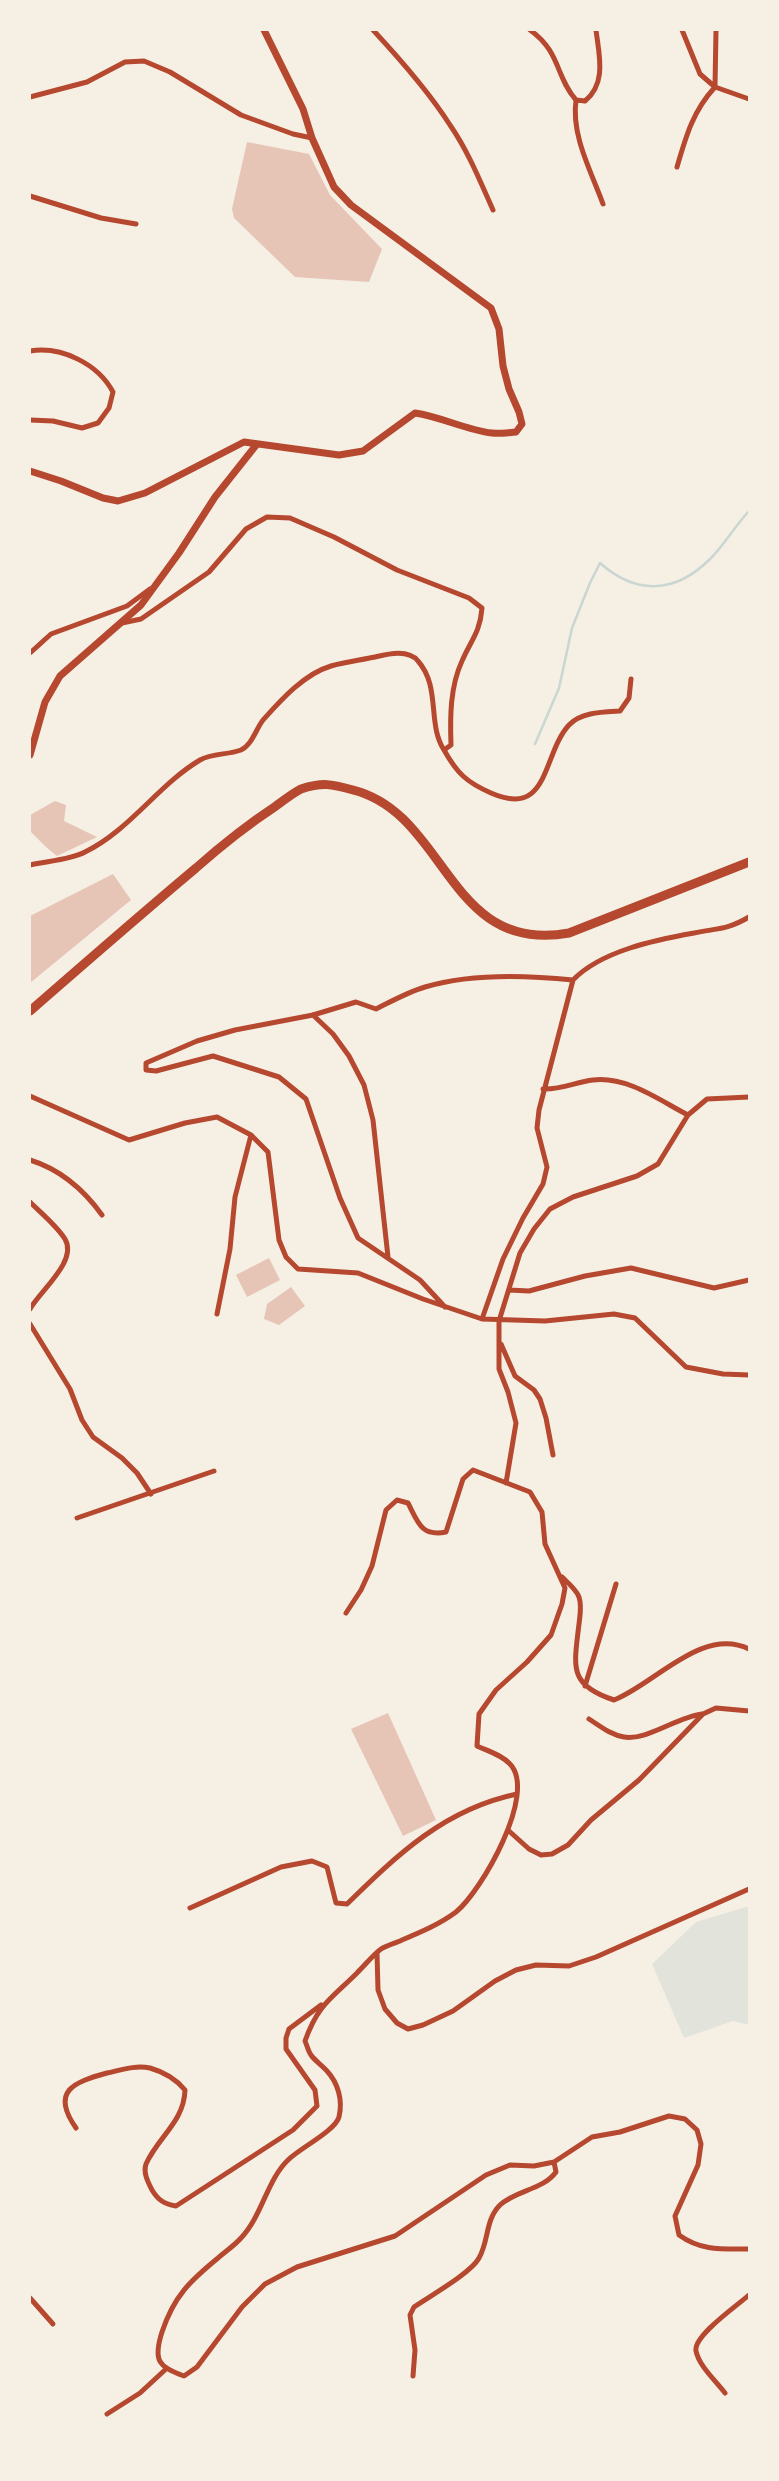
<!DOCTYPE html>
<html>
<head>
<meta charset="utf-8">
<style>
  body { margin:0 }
  #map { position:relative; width:779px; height:2481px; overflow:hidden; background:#f6efe4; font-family:Raleway,sans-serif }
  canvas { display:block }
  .frame { position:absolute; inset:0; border:31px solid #f6efe4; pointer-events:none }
</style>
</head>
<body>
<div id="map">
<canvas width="779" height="2481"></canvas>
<div class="frame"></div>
</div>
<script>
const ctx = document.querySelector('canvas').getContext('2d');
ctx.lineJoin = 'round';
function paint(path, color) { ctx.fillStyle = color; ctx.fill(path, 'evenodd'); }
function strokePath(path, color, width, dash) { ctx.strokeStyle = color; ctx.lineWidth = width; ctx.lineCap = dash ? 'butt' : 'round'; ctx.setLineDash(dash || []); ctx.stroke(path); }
const green = new Path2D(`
  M749,1906v119l-16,-4 -49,17 -32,-74 44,-42z`);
const stream = new Path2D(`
  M535,744l24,-56 13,-60 18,-45 10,-20c36,32 75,31 110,-4 14,-14 25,-33 39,-48`);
const building = new Path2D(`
  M247,142l62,12 21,41 52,54 -13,33 -74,-5 -61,-59 -2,-9z
  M55,801l11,4 -2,16 33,16 -40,19 -11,-9 -16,-16v-16z
  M113,874l18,26 -101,83v-67z
  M269,1258l11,22 -33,17 -11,-22z
  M291,1287l14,19 -26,19 -15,-6 3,-15z
  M388,1713l48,107 -33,16 -52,-107z`);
const minor = new Path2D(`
  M373,30c26,28 56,62 77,95 18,26 30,56 43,85
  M530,30c31,22 25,46 46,70l9,1c22,-18 14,-46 11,-71
  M682,30l18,44 15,13 34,12
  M30,97l57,-15 38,-20 19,-1 26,11 71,43 52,19 19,4
  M576,100c-5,35 15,71 27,104
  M677,167c9,-31 16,-56 38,-80l1,-57
  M30,196l71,22 35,6
  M30,351c32,-5 68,13 83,41l-4,16 -11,15 -16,5 -29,-7 -23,-1
  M30,653l21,-19 76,-28 23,-17
  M444,750c13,23 22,32 47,43 59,26 51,-39 78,-68 12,-13 34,-13 51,-14l9,-13 2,-19
  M30,865c17,-4 40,-5 55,-13 45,-22 73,-67 115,-92 12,-7 28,-5 41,-10 11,-5 15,-21 22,-30 18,-20 41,-46 68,-54 14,-4 30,-6 44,-9 13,-3 33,-8 43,4 23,26 9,63 26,89l7,-5c-1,-28 -1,-58 11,-84 9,-21 18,-28 20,-53l-13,-10 -72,-28 -63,-33 -44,-19 -23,-1 -21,12 -37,43 -68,47 -19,4
  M313,1015l20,19 16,22 15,29 9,35 15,137
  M543,1089c17,1 33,-7 50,-9 34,-4 66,20 95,35
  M30,1096l99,44 56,-17 32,-6 34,18 17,17 11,88 7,17 12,12 60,4 65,26 59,20 63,2 69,-7 21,4 51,49 37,7 26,1
  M30,1160c29,9 54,30 72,55
  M30,1202c11,11 27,24 35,37 13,22 -25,52 -35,70
  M509,1290l20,1 56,-15 46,-8 83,20 35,-8
  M445,1307l-25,-27 -62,-42 -18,-40 -34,-99 -27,-22 -66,-21 -57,15 -10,-1v-7l51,-22 38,-11 78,-15 43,-13 20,7c16,-8 32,-17 49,-22 46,-14 100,-12 148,-7
  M217,1314l13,-65 5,-52 16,-62
  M482,1319l21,-60 20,-41 20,-34 4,-17 -10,-39 2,-18 34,-130c28,-29 82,-40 121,-47 24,-5 33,-3 55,-16
  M30,1324l40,65 12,31 11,17 29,21 15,15 14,21
  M501,1344l14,32 19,14 6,9 6,19 7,37
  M506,1483l10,-60 -8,-31 -9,-23v-48l21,-68 14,-24 16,-20 23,-12 64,-21 21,-12 30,-49 19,-16 42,-2
  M77,1518l137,-47
  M562,1577c6,6 14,12 17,20 3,9 1,18 0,27 -5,43 -11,61 35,76 41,-16 88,-74 135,-51
  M346,1613l15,-23 11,-24 14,-56 11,-10 11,3c10,19 13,34 38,29l17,-53 10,-9 57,22 12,20 3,32 20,44 -3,16 -11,31 -24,27 -31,28 -17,24 -2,32c11,5 25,9 33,18 28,29 -29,128 -54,148 -16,12 -35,20 -54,28 -6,3 -15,5 -21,9 -8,6 -16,16 -24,24 -26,26 -39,31 -52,68 2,4 3,10 6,14 4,6 11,10 16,16 11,12 16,29 12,46 -4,14 -39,31 -51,43 -21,20 -26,56 -47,78 -6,7 -15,13 -23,20 -28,23 -44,38 -56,74 -9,28 -4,35 22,44l13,-9 45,-60 23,-23 32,-17 98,-31 91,-61 24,-10 24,1 20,-4 38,-25 28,-5 49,-16 16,3 12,11 4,14 -3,21 -23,51 4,19c22,16 43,14 70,14
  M585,1686l31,-102
  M589,1719c11,7 22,16 35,18 22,4 53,-20 78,-23
  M509,1831l20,18 12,6 11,-1 16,-9 23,-25 48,-40 64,-66 13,-6 33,3
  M190,1908l91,-41 31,-6 15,6 9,36 11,1c51,-50 98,-95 170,-110
  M377,1953l1,37 7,19 12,14 11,6 15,-4 30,-14 42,-30 21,-11 20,-5 33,1 27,-9 153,-68
  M76,2128c-26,-37 -2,-46 31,-55 14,-3 28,-8 43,-5 14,4 26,11 35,22 -1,32 -27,47 -39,74 -3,9 2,18 6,26 6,10 12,14 24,16l117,-76 24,-24 -2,-16 -29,-41v-11l3,-9 32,-24
  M30,2298l23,26
  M413,2376l2,-26 -5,-35 4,-8c16,-11 57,-34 65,-49 10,-17 6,-38 21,-53 16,-15 43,-15 56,-33l-2,-10
  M725,2393c-9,-12 -26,-27 -29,-42 -3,-15 42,-46 53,-56
  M107,2414l33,-21 26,-24`);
const tertiary = new Path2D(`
  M30,471l31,10 42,17 15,3 27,-8 99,-51 95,13 24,-4 52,-38c27,4 51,17 77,20 8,1 16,0 24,-1l6,-8 -3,-12 -10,-23 -6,-23 -4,-37 -8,-21 -140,-103 -17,-18 -22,-49 -9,-29 -39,-79
  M30,755l15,-53 15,-26 81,-71 38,-52 36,-56 42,-53`);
const primary = new Path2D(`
  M30,1011c55,-48 110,-96 166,-143 26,-23 51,-43 80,-62 8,-6 17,-13 25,-17 22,-7 30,-5 52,1 95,24 94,165 216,143l180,-71`);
paint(green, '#e2e4dc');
strokePath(stream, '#c9d6d2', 2.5);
paint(building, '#e6c5b7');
strokePath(minor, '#b5482f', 5);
strokePath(tertiary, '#b5482f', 7);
strokePath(primary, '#b5482f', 9);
</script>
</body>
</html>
